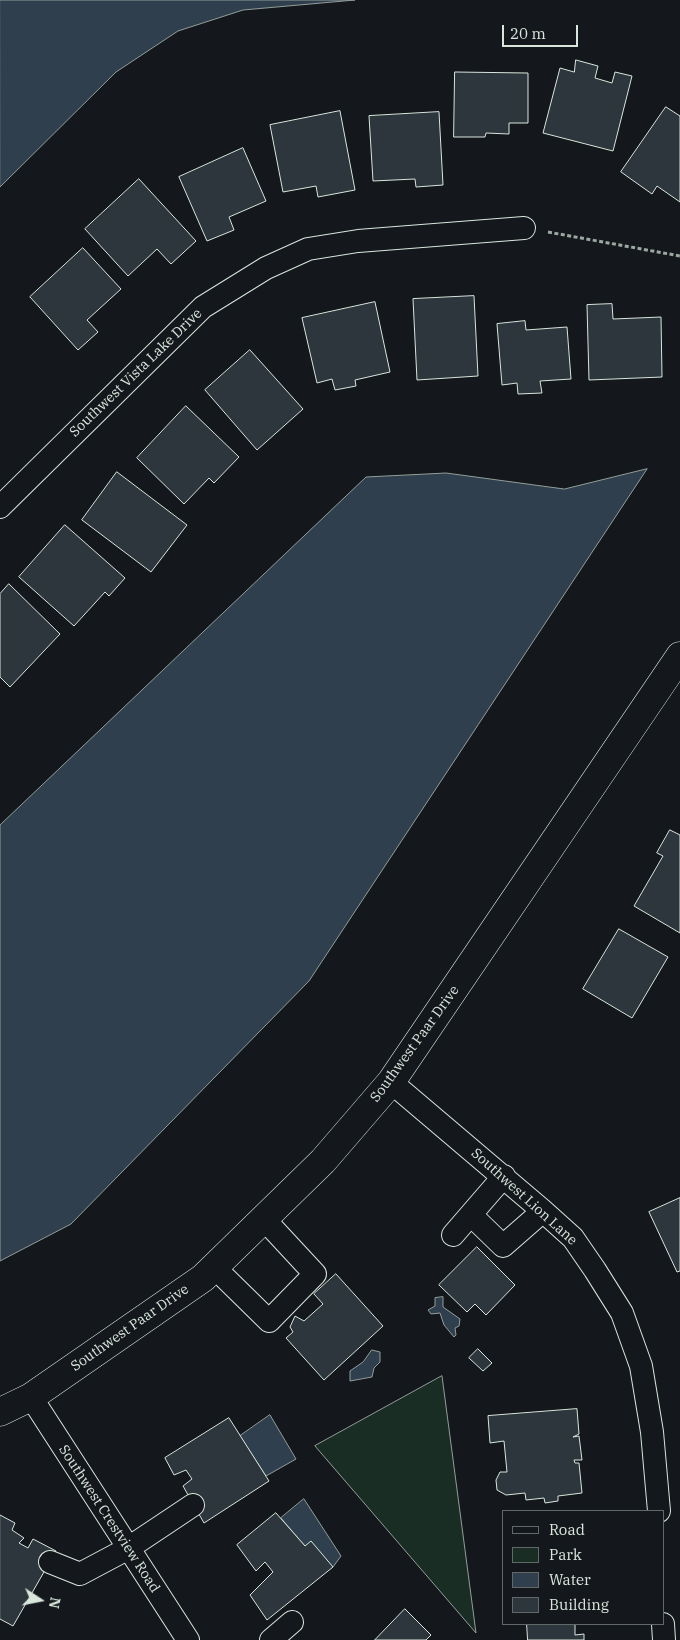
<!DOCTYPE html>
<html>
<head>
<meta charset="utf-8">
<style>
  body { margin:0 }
  #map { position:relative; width:680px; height:1640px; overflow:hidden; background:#14181c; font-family:"IBM Plex Serif",serif }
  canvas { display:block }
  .legend { position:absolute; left:502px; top:1510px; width:162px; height:115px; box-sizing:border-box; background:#14181c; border:1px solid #626a69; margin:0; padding:6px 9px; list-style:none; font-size:15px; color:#d8e6dc }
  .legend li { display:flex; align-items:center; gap:10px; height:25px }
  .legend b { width:25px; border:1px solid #626a69 }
  .north { position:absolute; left:15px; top:1575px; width:50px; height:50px; -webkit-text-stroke:4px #14181c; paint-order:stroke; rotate:101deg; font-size:14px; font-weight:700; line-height:20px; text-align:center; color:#d8e6dc }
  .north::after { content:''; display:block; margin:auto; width:18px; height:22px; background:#d8e6dc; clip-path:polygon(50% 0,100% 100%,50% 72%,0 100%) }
  .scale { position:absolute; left:502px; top:25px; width:76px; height:22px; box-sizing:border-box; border:2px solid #d8e6dc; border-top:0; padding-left:6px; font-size:15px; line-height:18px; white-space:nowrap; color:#d8e6dc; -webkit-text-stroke:4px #14181c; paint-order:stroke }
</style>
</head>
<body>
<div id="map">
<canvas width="680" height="1640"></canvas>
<ul class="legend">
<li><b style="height:6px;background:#14181c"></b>Road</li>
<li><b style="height:14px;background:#1a2d24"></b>Park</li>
<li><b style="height:14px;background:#2f3f4d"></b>Water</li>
<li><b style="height:14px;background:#2c363c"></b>Building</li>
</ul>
<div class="north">N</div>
<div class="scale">20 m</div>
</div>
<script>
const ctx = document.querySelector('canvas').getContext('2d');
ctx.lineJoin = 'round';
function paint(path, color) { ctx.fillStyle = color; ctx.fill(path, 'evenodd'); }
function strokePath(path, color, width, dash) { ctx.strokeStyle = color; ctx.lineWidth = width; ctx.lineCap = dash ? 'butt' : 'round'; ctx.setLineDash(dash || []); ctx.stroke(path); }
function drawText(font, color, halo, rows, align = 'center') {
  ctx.font = font + ' "IBM Plex Serif",serif'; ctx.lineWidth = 4; ctx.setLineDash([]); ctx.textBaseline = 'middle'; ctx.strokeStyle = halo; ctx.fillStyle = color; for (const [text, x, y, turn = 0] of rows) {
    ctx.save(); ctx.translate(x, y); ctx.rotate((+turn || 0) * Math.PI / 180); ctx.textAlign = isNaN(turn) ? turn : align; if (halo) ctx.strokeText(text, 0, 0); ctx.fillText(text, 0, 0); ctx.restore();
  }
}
const green = new Path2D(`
  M442,1376l34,257 -161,-187z`);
const water = new Path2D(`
  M0,0h355l-112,10 -65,21 -62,41 -116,115z
  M647,469l-338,512 -238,243 -71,37v-436l366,-348 80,-4 118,16z
  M443,1297v10l17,12 -1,7 -4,2 1,7 -2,2 -10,-12 -4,-12 -9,1 -3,-4 7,-4v-8z
  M372,1350l8,2v10l-6,6 -2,9 -22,4v-10l13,-9z
  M270,1415l26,44 -30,17 -26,-40z
  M304,1499l37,57 -8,11 -28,-21 -24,-28z`);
const building = new Path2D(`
  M576,60l22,6 -3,12 17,5 3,-11 17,4 -19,75 -70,-18 17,-65 14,4z
  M455,72l73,1v50h-19v11l-23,-1 -1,4h-31z
  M666,107l14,9v86l-23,-16 -5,8 -31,-22z
  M340,111l15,79 -37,7 -2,-11 -33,6 -13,-67z
  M439,112l4,73 -27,2 -1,-8 -42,2 -4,-65z
  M243,148l23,53 -37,16 5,13 -27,11 -28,-64z
  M139,179l57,62 -25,23 -14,-15 -29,27 -43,-47z
  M83,248l38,41 -34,31 11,12 -20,18 -48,-53z
  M474,296l4,80 -61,4 -4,-81z
  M375,302l15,70 -35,8 1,6 -21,4 -3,-11 -15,4 -15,-65z
  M612,304l1,15 48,-2 1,60 -73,3 -2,-75z
  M525,321l1,9 41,-3 4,52 -31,2 2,12 -24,1 -1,-11 -15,2 -5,-61z
  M250,350l53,59 -46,41 -52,-60z
  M186,406l53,51 -25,26 -5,-5 -25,26 -47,-46z
  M117,472l70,53 -36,47 -69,-52z
  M65,525l60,53 -16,18 -4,-4 -31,34 -55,-49z
  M9,584l51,50 -50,53 -10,-10v-83z
  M670,830l10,5v98l-46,-27 29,-50 -6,-3z
  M619,929l49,28 -36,61 -49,-29z
  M680,1198v73l-3,1 -28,-60z
  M477,1247l38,38 -29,30 -11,-11 -8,8 -28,-27z
  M336,1274l47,52 -59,54 -38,-42 7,-6 -3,-5 5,-11 9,5 19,-17 -9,-10z
  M478,1349l14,14 -9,8 -14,-13z
  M577,1409l2,25 -6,3 6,-1 3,24h-8l1,3h4l3,30 -24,3v5l-13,2 -1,-5 -18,2 -1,-7 -19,2 -9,-5 -1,-10 4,-8h7l-3,-31 -14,2 -2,-27z
  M229,1418l40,63 -65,42 -21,-37 9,-7 -6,-9 -12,5 -9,-17z
  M276,1513l29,33 6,-5 22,26 -66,53 -17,-25 23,-23 -8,-10 -9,9 -19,-26z
  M0,1515l15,8 -3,7 12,8 -5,5 9,5 5,-9 23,12 -43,75 -13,-7z
  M405,1609l26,26 -5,5h-51z
  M527,1624h48v11l9,-1v6h-56z`);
const path = new Path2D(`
  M548,232l132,24`);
const street = new Path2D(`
  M0,507l203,-200 63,-39 42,-19 50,-8 166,-13
  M391,1082l152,129 30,27 22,32 27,43 19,53 11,66 7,79
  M471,1215l32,31 40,-35
  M453,1235l51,-59
  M214,1267l55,54 46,-47 -51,-55
  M31,1397l157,243
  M50,1562l30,12 47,-25 66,-44
  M663,1624l1,16
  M271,1640l21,-18`);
const secondary = new Path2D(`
  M0,1412l31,-15 172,-119 120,-117 68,-79 289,-426`);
const streetNames = [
  ["Southwest Vista Lake Drive",136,373,-44],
  ["Southwest Paar Drive",415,1044,-54],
  ["Southwest Lion Lane",524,1197,42],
  ["Southwest Paar Drive",130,1328,-35],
  ["Southwest Crestview Road",109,1519,57]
];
paint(green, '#1a2d24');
strokePath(green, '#939e99', 1);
paint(water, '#2f3f4d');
strokePath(water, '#939e99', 1);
paint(building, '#2c363c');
strokePath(building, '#d8e6dc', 1);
strokePath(street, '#d8e6dc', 24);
strokePath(secondary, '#d8e6dc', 29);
strokePath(path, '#9da8a2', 3, [4, 2.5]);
strokePath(street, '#14181c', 22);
strokePath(secondary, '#14181c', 28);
drawText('14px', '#d8e6dc', '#14181c', streetNames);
</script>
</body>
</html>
